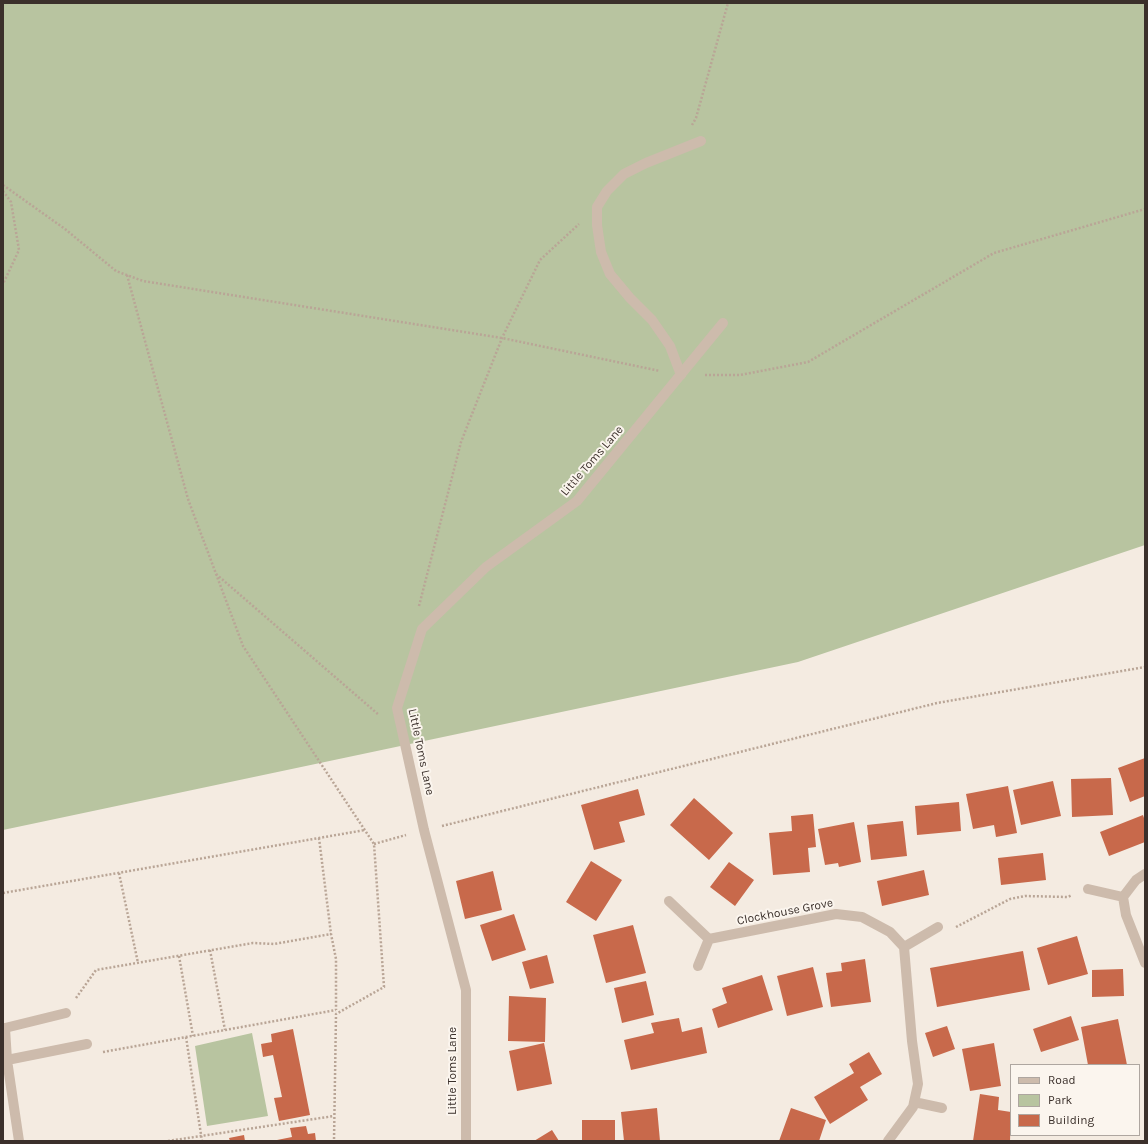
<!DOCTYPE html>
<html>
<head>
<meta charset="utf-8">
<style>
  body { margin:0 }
  #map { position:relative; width:1148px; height:1144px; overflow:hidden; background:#f4ebe1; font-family:Karla,sans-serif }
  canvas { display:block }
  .frame { position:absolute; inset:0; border:4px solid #3b302b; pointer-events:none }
  .legend { position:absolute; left:1010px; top:1064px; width:130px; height:72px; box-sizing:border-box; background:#fbf5ee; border:1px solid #aea6a0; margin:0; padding:5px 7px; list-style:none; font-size:12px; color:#3b302b }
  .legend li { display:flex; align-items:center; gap:8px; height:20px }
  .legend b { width:20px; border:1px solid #aea6a0 }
</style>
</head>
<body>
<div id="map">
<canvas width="1148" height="1144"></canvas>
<div class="frame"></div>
<ul class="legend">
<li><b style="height:5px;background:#cdbbac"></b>Road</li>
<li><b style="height:11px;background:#b8c4a0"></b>Park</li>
<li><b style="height:11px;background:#c8694b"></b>Building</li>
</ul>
</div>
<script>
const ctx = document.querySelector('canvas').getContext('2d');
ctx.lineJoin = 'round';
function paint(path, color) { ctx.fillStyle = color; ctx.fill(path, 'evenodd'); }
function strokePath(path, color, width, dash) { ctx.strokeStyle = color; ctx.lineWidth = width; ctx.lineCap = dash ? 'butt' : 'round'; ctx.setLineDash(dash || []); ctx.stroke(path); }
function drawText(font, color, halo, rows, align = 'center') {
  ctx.font = font + ' Karla,sans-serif'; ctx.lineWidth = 4; ctx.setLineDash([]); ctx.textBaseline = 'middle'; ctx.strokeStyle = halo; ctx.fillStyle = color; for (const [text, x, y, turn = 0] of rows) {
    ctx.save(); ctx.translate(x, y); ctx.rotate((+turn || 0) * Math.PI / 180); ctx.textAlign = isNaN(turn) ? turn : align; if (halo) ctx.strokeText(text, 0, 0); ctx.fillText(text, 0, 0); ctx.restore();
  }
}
const green = new Path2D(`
  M3,3h1142v542l-347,117 -795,168z
  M252,1033l16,83 -61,10 -12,-80z`);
const building = new Path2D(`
  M1145,758v38l-15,6 -12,-34z
  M1111,778l2,37 -41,2 -1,-38z
  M1053,781l8,35 -40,9 -8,-35z
  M1008,786l9,47 -21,4 -2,-12 -21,4 -7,-35z
  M638,789l7,26 -26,7 6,20 -31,8 -13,-45z
  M694,798l39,35 -24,27 -39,-35z
  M959,802l2,29 -44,4 -2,-29z
  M813,814l3,33 -8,1 2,24 -37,3 -4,-42 23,-2 -1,-15z
  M1143,815l2,6v21l-36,14 -9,-24z
  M903,821l4,35 -36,4 -4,-35z
  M854,822l7,40 -22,5 -1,-4 -13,2 -7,-36z
  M1043,853l3,27 -45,5 -3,-27z
  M591,861l31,19 -26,41 -30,-19z
  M729,862l25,18 -19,26 -25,-19z
  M924,870l5,25 -47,11 -5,-25z
  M493,871l9,39 -37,9 -9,-38z
  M514,914l12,36 -34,11 -12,-36z
  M633,925l13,48 -40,10 -13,-48z
  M1077,936l11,38 -40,11 -11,-37z
  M1023,951l7,39 -93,17 -7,-39z
  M547,955l7,28 -24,6 -8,-27z
  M865,959l6,43 -40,5 -5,-34 16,-2 -1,-8z
  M813,967l10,40 -36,9 -10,-40z
  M1123,969l1,27 -32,1v-27z
  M762,975l11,35 -55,18 -6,-19 15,-6 -5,-15z
  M646,981l8,34 -32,8 -8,-35z
  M509,996l37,2 -1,44 -37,-1z
  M1071,1016l8,24 -38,12 -8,-23z
  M679,1018l3,14 20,-5 5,26 -76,17 -7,-30 30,-7 -3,-10z
  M1118,1019l9,46h-39l-7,-38z
  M947,1026l8,23 -22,8 -8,-24z
  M293,1029l17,86 -31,6 -5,-23 8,-1 -9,-42 -10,2 -2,-13 11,-2 -1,-8z
  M544,1043l8,41 -35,7 -8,-40z
  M994,1043l7,43 -31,5 -8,-42z
  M869,1052l13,22 -22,13 8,13 -38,24 -16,-27 40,-24 -5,-9z
  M980,1094l19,3 -1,13 13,2 -1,29h-37z
  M657,1108l3,33h-36l-3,-29z
  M791,1108l35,12 -7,21h-40z
  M582,1120h33v21h-33z
  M306,1126l2,8 7,-1 1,8h-44l20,-4 -2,-9z
  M552,1130l7,11h-25z
  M244,1135l1,6h-15l-1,-3z`);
const path = new Path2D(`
  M692,125l4,-7 32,-115
  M3,185l62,44 51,42 27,10 359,57 158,33
  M3,191l8,11 8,48 -16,34
  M127,275l61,224 55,147 131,198 10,143 -48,27 -2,127
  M705,375h35l68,-13 186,-109 151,-44
  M216,574l163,141
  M419,606l42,-164 41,-104 38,-78 39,-36
  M442,826l495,-123 208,-36
  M319,838l12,96 5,25v51
  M374,844l32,-9
  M119,873l19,90
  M3,893l362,-63
  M956,927l54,-28 15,-3 43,1 4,-2
  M210,950l15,80
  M179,956l14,80
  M76,998l20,-28 157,-27 21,1 57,-10
  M186,1037l16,104
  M103,1052l233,-42
  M168,1141l166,-25`);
const service = new Path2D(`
  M681,375l-11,-29 -18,-26 -22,-22 -20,-24 -9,-22 -4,-27v-18l10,-16 17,-17 22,-11 55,-22
  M5,1028l61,-15`);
const minor = new Path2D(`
  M1145,874l-9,6 -13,17 3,18 19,48
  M1088,889l35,8
  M669,901l40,38 127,-25 26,3 28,15 14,15 8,94 6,43 -5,23 -25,34
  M904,947l34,-20
  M698,966l11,-27
  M5,1028l2,32 12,81
  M7,1060l80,-16
  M914,1102l28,6
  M466,1141v-151l-42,-160 -27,-122 25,-79 64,-62 91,-66 146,-178`);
const streetNames = [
  ["Little Toms Lane",592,461,-49],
  ["Little Toms Lane",421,752,78],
  ["Clockhouse Grove",785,912,-11],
  ["Little Toms Lane",453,1071,-90]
];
paint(green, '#b8c4a0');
paint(building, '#c8694b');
strokePath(path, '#b9a596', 2.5, [2, 2]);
strokePath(service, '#cdbbac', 10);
strokePath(minor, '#cdbbac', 10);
drawText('12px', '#3b302b', '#fbf5ee', streetNames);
</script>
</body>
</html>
